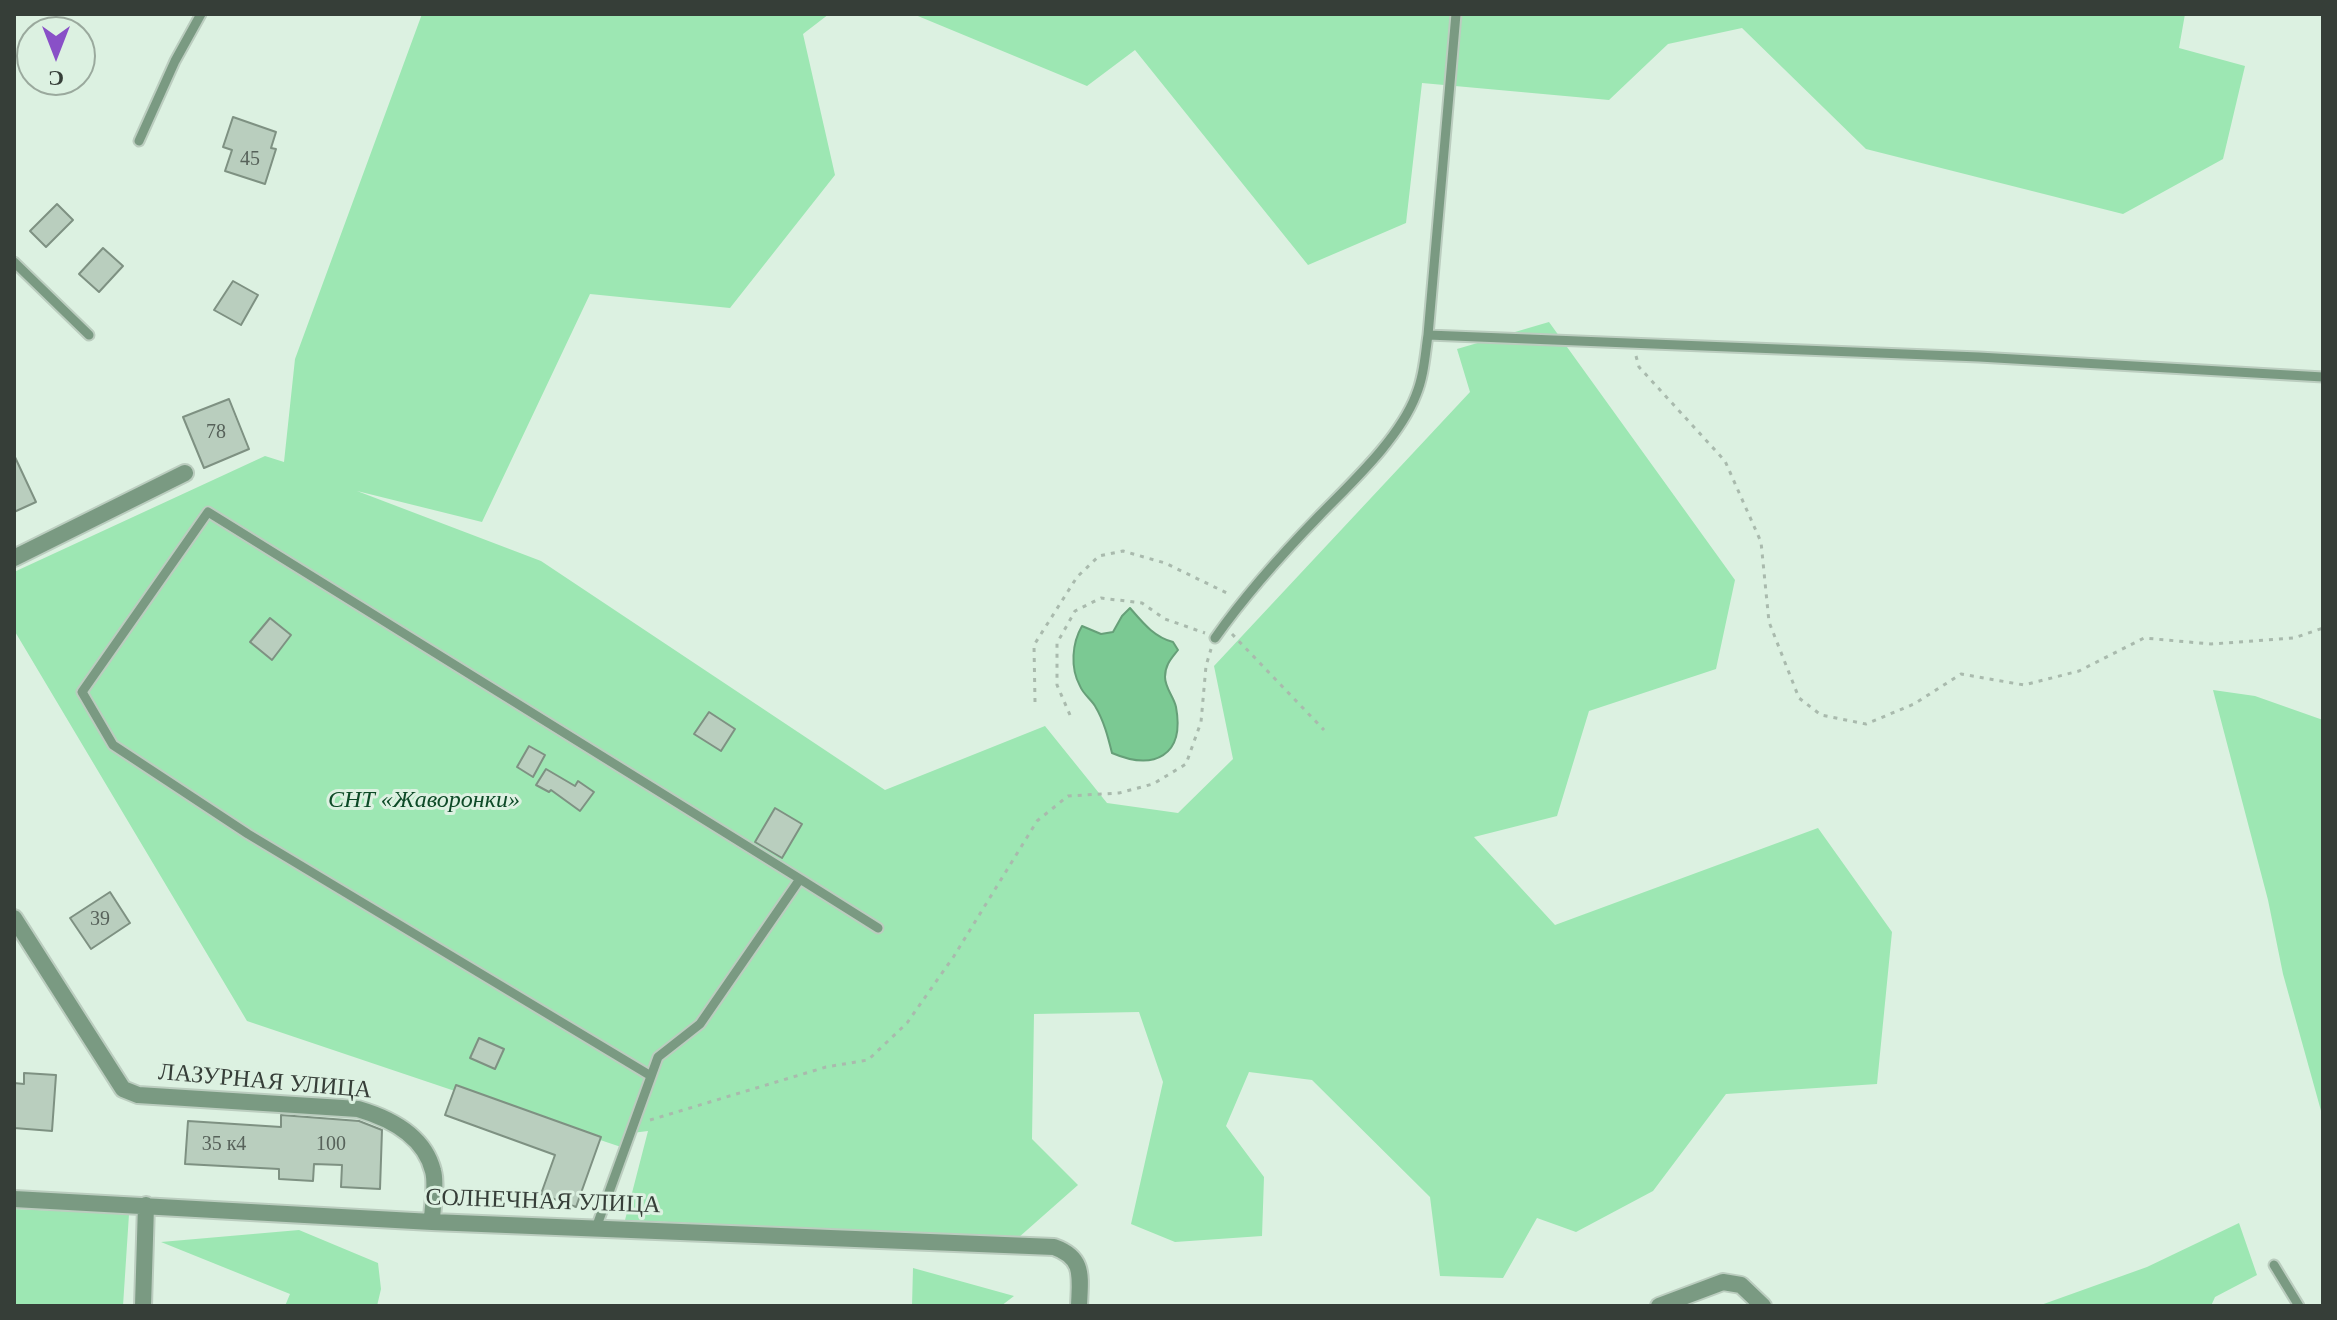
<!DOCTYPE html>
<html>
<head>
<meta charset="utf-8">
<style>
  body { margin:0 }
  #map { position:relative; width:2337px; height:1320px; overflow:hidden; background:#dcf1e1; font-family:Georgia,serif }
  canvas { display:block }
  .frame { position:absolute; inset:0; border:16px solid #363e38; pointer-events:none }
  .north { position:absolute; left:16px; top:16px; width:80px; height:80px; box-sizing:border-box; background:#dcf1e1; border:2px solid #9aa99d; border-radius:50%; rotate:180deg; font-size:22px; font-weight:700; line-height:32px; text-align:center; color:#363e38 }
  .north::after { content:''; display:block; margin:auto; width:28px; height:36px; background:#8950c7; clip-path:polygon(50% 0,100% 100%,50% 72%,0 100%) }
</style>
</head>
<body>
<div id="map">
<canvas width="2337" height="1320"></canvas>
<div class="frame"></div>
<div class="north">С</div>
</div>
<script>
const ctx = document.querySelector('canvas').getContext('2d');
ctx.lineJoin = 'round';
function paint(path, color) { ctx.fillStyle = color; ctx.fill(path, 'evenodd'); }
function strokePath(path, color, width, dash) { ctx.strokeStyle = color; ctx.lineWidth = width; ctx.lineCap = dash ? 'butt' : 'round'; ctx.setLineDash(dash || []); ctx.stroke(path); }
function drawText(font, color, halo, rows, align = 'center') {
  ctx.font = font + ' Georgia,serif'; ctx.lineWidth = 6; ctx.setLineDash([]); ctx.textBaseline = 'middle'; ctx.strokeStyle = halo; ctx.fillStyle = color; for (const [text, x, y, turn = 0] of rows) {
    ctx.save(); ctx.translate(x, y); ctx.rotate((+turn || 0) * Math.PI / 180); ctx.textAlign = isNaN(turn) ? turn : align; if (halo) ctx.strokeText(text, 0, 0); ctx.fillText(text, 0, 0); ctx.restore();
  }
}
const green = new Path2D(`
  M422,14h407l-26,20 32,141 -105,133 -140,-14 -108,228 -125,-31 184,70 344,229 160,-64 62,77 71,10 55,-54 -19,-93 256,-274 -13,-43 92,-27 186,258 -19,89 -127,42 -32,105 -83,21 81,88 263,-97 74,104 -15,152 -151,10 -73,97 -77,41 -39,-14 -34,60 -63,-2 -10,-79 -118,-117 -63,-8 -23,54 38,51 -2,59 -87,6 -44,-18 32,-142 -24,-70 -105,2 -2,125 46,46 -60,53 -393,-18 23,-89 -16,2 -8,15 -377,-127 -233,-391v-58l251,-116 19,6 11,-103z
  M913,14h1272l-6,34 66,18 -22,93 -100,55 -257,-65 -124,-121 -74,16 -59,56 -187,-17 -16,140 -98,42 -173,-215 -48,36z
  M2213,690l42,6 68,24v398l-40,-144 -15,-74z
  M14,1209l115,5 -6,92h-109z
  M2239,1223l18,52 -42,22 -4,9h-173l109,-39z
  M299,1230l79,33 3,26 -4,17h-92l5,-12 -129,-52z
  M913,1268l101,28 -13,10h-89z`);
const water = new Path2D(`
  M1130,608c13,15 24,29 43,34l5,8c-7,9 -13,15 -13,27 0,11 9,20 11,30 9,49 -22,64 -64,46 -4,-16 -8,-32 -17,-47 -4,-7 -12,-12 -15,-20 -10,-18 -8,-43 2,-60l19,8 12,-2 9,-16z`);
const building = new Path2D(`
  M233,117l43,15 -5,16 5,1 -11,35 -40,-13 7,-21 -9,-3z
  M57,204l16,16 -27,27 -16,-16z
  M103,248l20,18 -24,26 -20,-18z
  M233,281l25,14 -17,30 -27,-15z
  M229,399l20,50 -45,19 -21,-51z
  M14,455l22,47 -22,10z
  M270,618l21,17 -19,25 -22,-18z
  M709,712l26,17 -14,22 -27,-17z
  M529,746l16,9 -12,22 -16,-10z
  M546,769l29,17 3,-5 16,11 -14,19 -29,-21 -2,2 -13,-7z
  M775,808l27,16 -20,34 -27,-16z
  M110,892l20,31 -39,26 -21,-31z
  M479,1038l25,11 -9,20 -25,-11z
  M24,1073l32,2 -4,56 -38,-3v-45l10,1z
  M456,1085l145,52 -25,70 -35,-13 14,-39 -110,-40z
  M281,1115l78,6 23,9 -2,59 -39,-2 1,-22 -28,-1 -1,17 -34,-2v-10l-94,-5 3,-43 93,6z`);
const path = new Path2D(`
  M1636,356l3,11 86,94 36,81 8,80 30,76 22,17 45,9 48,-20 47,-30 63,11 55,-14 65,-33 67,6 83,-6 29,-10
  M1232,634l92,96
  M1035,702l-1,-57 43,-68 22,-21 24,-5 42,12 66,32
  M1070,715l-13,-30v-42l18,-32 26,-13 41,5 23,16 40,14
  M650,1120l176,-53 42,-7 39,-37 47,-67 83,-135 31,-25 51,-3 34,-9 33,-20 15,-42 5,-56 5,-17`);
const lane = new Path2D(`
  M139,141l36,-80 26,-47
  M14,262l75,73
  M1428,335l551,22 344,20
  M1215,638c31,-44 67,-84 104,-122 33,-34 80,-77 97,-121 8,-19 9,-40 12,-60l28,-321
  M651,1076l-403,-242 -135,-89 -31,-53 126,-180 592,367
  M596,1228l62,-171 42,-33 100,-145 78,49
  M2274,1265l25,41`);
const street = new Path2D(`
  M14,558l171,-85
  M14,918l109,171 15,6 220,14c31,9 66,26 75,62 4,14 -1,35 -1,51
  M14,1199l418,23 622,25c31,11 26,30 25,59
  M143,1306l3,-101
  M1659,1306l64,-24 18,3 22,21`);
const numberNames = [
  ["45",250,160],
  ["78",216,433],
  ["39",100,920],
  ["35 к4",224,1145],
  ["100",331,1145]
];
const parkNames = [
  ["СНТ «Жаворонки»",424,801]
];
const streetNames = [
  ["ЛАЗУРНАЯ УЛИЦА",265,1082,5],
  ["СОЛНЕЧНАЯ УЛИЦА",543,1202,2]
];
paint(green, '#9de7b3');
paint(water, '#7bc993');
strokePath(water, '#669f78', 2);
paint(building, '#b9cebe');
strokePath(building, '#7e9182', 2);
strokePath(lane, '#bbcdbf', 13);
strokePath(street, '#bbcdbf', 20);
strokePath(path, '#a9baad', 3, [4, 6]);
strokePath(lane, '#7a9a82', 9);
strokePath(street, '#7a9a82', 16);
drawText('20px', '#57625a', null, numberNames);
drawText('italic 24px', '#0d4a27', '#dcf1e1', parkNames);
drawText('24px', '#363e38', '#dcf1e1', streetNames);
</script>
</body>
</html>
